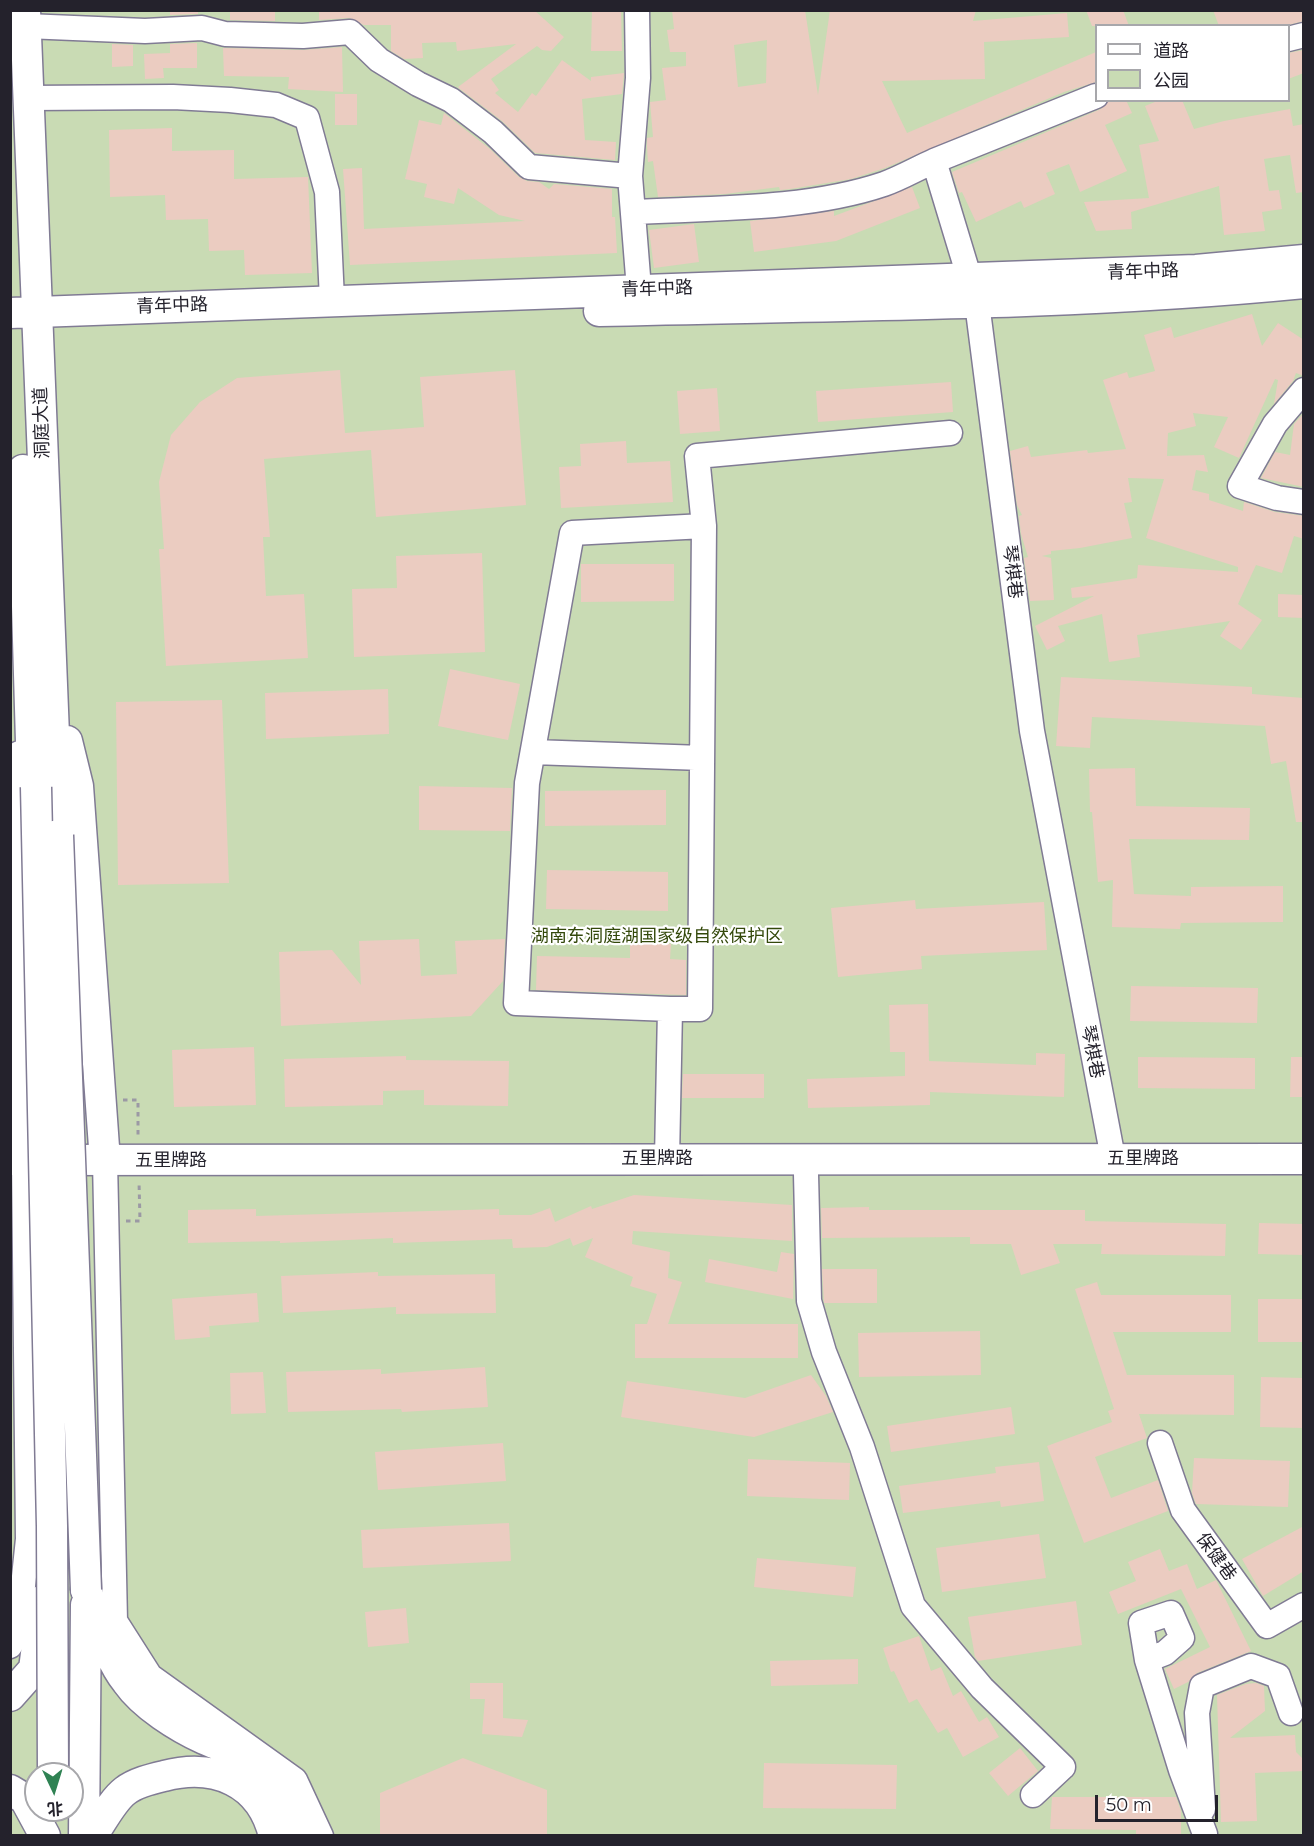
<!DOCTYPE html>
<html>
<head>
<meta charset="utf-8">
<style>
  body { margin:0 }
  #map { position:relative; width:1314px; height:1846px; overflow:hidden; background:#f5f3ff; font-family:Montserrat,"Noto Sans SC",sans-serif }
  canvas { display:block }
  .frame { position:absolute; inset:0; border:12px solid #24222c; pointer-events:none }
  .legend { position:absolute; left:1095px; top:24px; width:195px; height:78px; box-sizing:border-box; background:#fff; border:2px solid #a7a7ab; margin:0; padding:8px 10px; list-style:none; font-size:18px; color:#24222c }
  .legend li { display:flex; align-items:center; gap:12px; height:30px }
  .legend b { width:30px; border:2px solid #a7a7ab }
  .north { position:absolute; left:24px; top:1762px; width:60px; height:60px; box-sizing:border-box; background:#fff; border:2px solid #a7a7ab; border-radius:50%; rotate:176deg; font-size:16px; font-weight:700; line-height:24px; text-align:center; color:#24222c }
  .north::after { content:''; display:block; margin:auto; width:21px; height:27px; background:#2f8253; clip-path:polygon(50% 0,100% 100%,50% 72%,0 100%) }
  .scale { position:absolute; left:1095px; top:1795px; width:123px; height:27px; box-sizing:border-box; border:3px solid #24222c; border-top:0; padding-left:8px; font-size:18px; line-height:21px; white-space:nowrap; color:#24222c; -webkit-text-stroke:4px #fff; paint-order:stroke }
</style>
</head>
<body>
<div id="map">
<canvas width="1314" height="1846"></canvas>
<div class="frame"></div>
<ul class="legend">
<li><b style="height:8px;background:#fff"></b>道路</li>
<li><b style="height:16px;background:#c9dbb4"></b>公园</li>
</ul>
<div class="north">北</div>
<div class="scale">50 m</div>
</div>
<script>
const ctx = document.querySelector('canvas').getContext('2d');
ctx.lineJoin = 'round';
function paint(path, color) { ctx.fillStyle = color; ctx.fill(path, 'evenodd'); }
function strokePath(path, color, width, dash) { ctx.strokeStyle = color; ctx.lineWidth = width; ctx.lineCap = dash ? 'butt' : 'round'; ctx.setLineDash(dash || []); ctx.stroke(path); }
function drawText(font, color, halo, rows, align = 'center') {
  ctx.font = font + ' Montserrat,"Noto Sans SC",sans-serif'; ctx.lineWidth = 4.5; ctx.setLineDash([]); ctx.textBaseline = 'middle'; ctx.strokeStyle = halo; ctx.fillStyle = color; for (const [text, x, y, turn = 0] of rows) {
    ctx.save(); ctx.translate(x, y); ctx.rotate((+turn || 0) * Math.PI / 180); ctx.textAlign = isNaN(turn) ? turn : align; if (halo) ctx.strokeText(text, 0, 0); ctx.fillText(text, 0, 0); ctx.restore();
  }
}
const green = new Path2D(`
  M11,11h1292v1824h-1292zM1096,26h192v74h-192zM36,1774h36v36h-36z`);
const building = new Path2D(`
  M170,10h28v4l-28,1z
  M230,10l45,1v10l-45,-1z
  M319,10h215l30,27 -13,14 -9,-1 -5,-4 -46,33 8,11 -4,3 23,19 14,-19 4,3 26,-36 29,21v-4l33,-4 -2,21 -40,5 3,41 31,2 -1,18 -80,-7 -33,-32 -42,-32 -2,-2 58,-43 -59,7 -1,-9 -34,1 1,15 -19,1 -13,-8v-26h-27l-15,-7 -30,2z
  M592,10h29l1,41h-31z
  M672,10h133l13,85 12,-85h146l-3,11 94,-8 2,24 -85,5 1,37 -103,2 25,52 189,-81v30l-32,10 -179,76 -34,11 -61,10 -10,1 -1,-3 -54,7 -67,3 -5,-36 -5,1 -1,-15v-9l6,-1 -3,-35 16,-2 -4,-32 24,-2v-14h-16l-3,-22 7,-1zM767,40l-1,43 -28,4 -4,-42z
  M1086,10h37l6,16h-37z
  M1213,10h91v11l-20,5h-65z
  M197,43v25h-34l1,10 -19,1 -1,-25 26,-1v-9z
  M112,44l21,1v21l-21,1z
  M342,47l1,45 -55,-3 1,-12 -65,-1 -1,-28 80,2z
  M1304,50v23l-16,6v-26z
  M335,94h22v31h-22z
  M1109,100h17l6,13 -27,12 22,46 -47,21 -11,-28 -23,9 9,21 -31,14 -3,-7 -45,21 -14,-30 -3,1 -7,-21 149,-63z
  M1160,100h22l12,29 30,-8 66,-12 3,17 11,-2v68l-8,1 -6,-38 -26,4 5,32 10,-1 3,19 -20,3 3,19 -41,4 -5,-49 -88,26 1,17 -36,2 -12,-29 65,-4 -10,-53 20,-4 -14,-35z
  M444,113l46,36 29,28 8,4 12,1 10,7 5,-5 58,5v28h3l2,36 -267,12 -7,-96 19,-1 2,61 161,-8 -26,-6 -41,-27 -4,16 -30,-7 3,-13 -22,-5 14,-59 22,5z
  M172,128v23l62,-1v29l74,-2 4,96 -67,2 -1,-25 -35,1 -1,-32 -42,1 -1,-25 -55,2 -1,-67z
  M912,187l8,21 -84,33 -82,11 -4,-31 84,-10v5z
  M694,224l5,38 -45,6 -5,-38z
  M1252,314l10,32 16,-23 26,17v36l-8,-3 -3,8 -19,23 4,-24 -3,-1 -36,79 -25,-11 14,-30 -35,-4 3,13 -28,7 -1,23 37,-1 4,17 -12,-2 -4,20 17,4v6l34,11 1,-9 31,10 29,4v23l-10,-3 -12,37 -26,-8 -18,39 24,16 -21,30 -21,-14 10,-15 -93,14 3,22 -31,5 -7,-48 -44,12 7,15 -18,9 -12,-24 59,-30 -22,2 -1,-10 66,-10 1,-13 100,7v-5l-92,-29 18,-59 -36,-1 4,24 -8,1 8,35 -52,10 -29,3v3l-9,2 9,2 3,42 -24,1 -6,-43 4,-1 -7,-23 -2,-18 3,-1 -5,-10 -7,-54 18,-5 3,11 56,-7 1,3 38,-4 -23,-69 24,-8 2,6 26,-7 -11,-36 27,-8 3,11z
  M340,370l5,63 79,-6 -4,-50 95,-7 11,135 -150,12 -5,-67 -107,9 6,78h-7l3,59 38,-2 4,64 -142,8 -7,-117h5l-5,-67 12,-47 29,-33 37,-24z
  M951,382l2,30 -135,10 -2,-31z
  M717,388l3,43 -40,3 -3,-43z
  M1304,413v74l-43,-9 14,-26 15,3 4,-31z
  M626,441l1,22 43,-2 3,41 -112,6 -2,-41 22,-1 -1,-22z
  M482,553l3,99 -131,5 -2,-68 45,-1 -1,-32z
  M581,564h93v37l-93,1z
  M1278,594l26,1v23l-26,-1z
  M450,669l70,15 -12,56 -70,-14z
  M1061,677l191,10v7l52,4v124h-8l-10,-61 -15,3 -6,-38 -173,-9 -2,31 -34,-2z
  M388,689l1,45 -123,5 -1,-46z
  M222,700l7,183 -111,2 -2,-183z
  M1135,768l1,38 114,2 -1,32 -120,-1 5,55 57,2v-9l92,-1v36l-102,1 -1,6 -68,-2 1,-47 -15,2 -6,-70h-2l-1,-43z
  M419,786l93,2 -2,43 -91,-1z
  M666,790v35l-121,1v-35z
  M547,870l121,2v39l-122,-2z
  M915,900l1,9 128,-7 3,48 -126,6 1,13 -84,8 -7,-69z
  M419,939l2,37 36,-2 -2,-33 50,-2 -2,42 -32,35 -190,10 -2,-74 53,-2 29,35 -2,-44z
  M630,943l41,1 -1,15 16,1v35l-150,-5 1,-34 93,2z
  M1131,986l127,2 -1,35 -127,-2z
  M928,1004l1,57 107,4v-12l29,1 -1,43 -134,-5v13l-122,3 -1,-29 98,-3v-24h-15l-1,-47z
  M254,1047l2,58 -82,2 -2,-57z
  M406,1056v4l103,1 -1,45 -84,-1v-15l-41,1v14l-98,2 -1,-48z
  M1138,1057l117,1v31l-117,-1z
  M1291,1057h13v40h-14z
  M683,1074h81v24h-82z
  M634,1195l158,10v36l-159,-10 -1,13 38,8 -2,26 14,4 -14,42h130v34h-163v-34h12l10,-30 -27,-8 3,-9 -48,-20 8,-19 -20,8 -3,-8 -23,9 -34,1 -1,-9 -119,4v-5l-113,5v-2l-92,2v-33l68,-1v7l243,-7v6h32l19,-7 5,14 36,-16 1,3z
  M869,1207v3h216v11l141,3 -1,32 -124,-2 1,-10h-49l7,19 -39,12 -10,-31h-41v-7l-148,1 -1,-30z
  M1259,1223l45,1v31l-46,-1z
  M781,1252l13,2 -1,45 -88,-17 4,-23 68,13z
  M822,1269h55v34h-53z
  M378,1272v4l117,-2 1,39 -100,1v-7l-113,6 -2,-37z
  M1097,1282l4,13h130v37h-118l14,43h107v40l-95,-1 8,24 -52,19 16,41 47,-18 10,31 -84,32 -37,-97 65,-24 -4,-11 6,-2 -39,-120z
  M257,1293l2,29 -50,4 1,11 -35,3 -3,-41z
  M1258,1299h46v43h-46z
  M980,1331l1,44 -122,2 -1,-44z
  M485,1367l3,40 -86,5 -1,-3 -113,3 -2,-40 95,-3v5z
  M263,1372l3,41 -35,1 -1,-41z
  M811,1375l15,21 7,16 -79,25 -133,-20 6,-36 118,17z
  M1261,1377l43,1v50l-44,-1z
  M1011,1407l4,27 -124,18 -4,-26z
  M503,1443l3,38 -128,9 -3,-38z
  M1194,1458l96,3 -2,46 -92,-3 -4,-11z
  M748,1459l102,4 -1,37 -102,-4z
  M1039,1462l5,39 -43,6 -1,-6 -97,12 -4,-27 97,-13 -1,-6z
  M509,1523l2,38 -148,7 -2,-38z
  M1304,1526v45l-41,25 -21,-37z
  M1039,1534l7,44 -104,14 -6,-44z
  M1160,1549l9,22 18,-7 10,25 19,-9 35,71 -54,22 -9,9 -14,7 -9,-20 45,-22 -29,-58 -63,25 -9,-22 27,-11 -8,-19z
  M757,1558l99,9 -3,30 -99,-10z
  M1076,1601l6,44 -104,16 -3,-4 -7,-40z
  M406,1608l3,35 -41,4 -3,-35z
  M919,1636l12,35 10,-4 12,29 8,-5 18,31 8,-5 12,20 -36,20 -16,-29 -9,5 -21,-34 -8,4 -15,-32 -3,1 -8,-24z
  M858,1659v25l-87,2 -1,-25z
  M470,1683h33v35l25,2 -6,17 -40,-3 3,-35h-15z
  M1256,1683l8,3 1,25 -35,27 65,-3 1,17 8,8v11l-49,2 2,48 -36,1 -4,-127 29,-11z
  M1020,1748l18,23 -30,25 -19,-23z
  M463,1758l84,32v46h-167v-43z
  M764,1763l133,2 -1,44 -133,-1z
  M1052,1797h124l5,14v25h-45v-6l-86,-1z`);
const path = new Path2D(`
  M123,1100h15v39
  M126,1221h14l-1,-40`);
const minor = new Path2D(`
  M637,10l1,68 -8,98 9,113
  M26,26l119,5 57,-3 23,6 78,2 47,-4 29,28 39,24 33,16 42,32 36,35 101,9
  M1288,39l16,-4
  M1096,96l-162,65 43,142 55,428 81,427
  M29,98l144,-1 57,3 46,5 31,13 20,74 5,108
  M633,212c80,-4 174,-2 251,-28 17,-6 34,-16 50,-23
  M1304,390l-29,34 -35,62 37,12 27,4
  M533,752l169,6
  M670,1009h30l4,-483
  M667,1159l3,-150 -154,-6 11,-220 45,-250 132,-7 -7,-70 253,-23
  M105,1161l10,460 35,55 145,104 26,56
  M806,1174l3,127 15,51 38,95 51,159 69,82 81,79 -30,28
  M1160,1443l23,67 84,116 37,-21
  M10,1646l8,-13 10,-94 -4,-378
  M1147,1660l18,-7 17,-15 -11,-25 -30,10 6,37 34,110 24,64
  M1203,1809l-6,-96 5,-27 49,-20 27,10 13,37`);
const major = new Path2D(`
  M25,10l33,825
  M599,311c235,-6 471,-5 705,-28
  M10,313l1186,-43 108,-10
  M23,470l9,306 4,11
  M67,741l11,45 27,375
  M20,756l-3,19 7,386
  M10,1160l1294,-1
  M86,1590c12,30 21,67 41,92 17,24 51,45 77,57 9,4 20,7 29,13 33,20 55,48 67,84
  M10,1696l24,-27 9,-69
  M10,1790l15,9 20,37
  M84,1836l2,-231
  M92,1836c10,-14 20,-35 33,-45 10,-8 26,-12 39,-15 50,-13 97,5 110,60`);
const majorBridge = new Path2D(`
  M36,787l16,739 1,248
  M58,835l28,755`);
const streetNames = [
  ["青年中路",1143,272,-2],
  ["青年中路",657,289,-2],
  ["青年中路",172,306,-2],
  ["洞庭大道",42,423,-92],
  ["琴棋巷",1012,572,83],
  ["琴棋巷",1092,1052,79],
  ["五里牌路",657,1159],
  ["五里牌路",1143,1159],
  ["五里牌路",171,1161],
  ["保健巷",1216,1557,54]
];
const parkNames = [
  ["湖南东洞庭湖国家级自然保护区",657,937]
];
paint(green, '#c9dbb4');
paint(building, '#ebccc1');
strokePath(minor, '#807b94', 27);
strokePath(major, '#807b94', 33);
strokePath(path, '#9b99a4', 3, [4.5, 4.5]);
strokePath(minor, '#fff', 24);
strokePath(major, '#fff', 30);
strokePath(majorBridge, '#807b94', 33, []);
strokePath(majorBridge, '#fff', 30);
drawText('18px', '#24222c', '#fff', streetNames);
drawText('18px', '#33480a', '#fff', parkNames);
</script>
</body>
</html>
